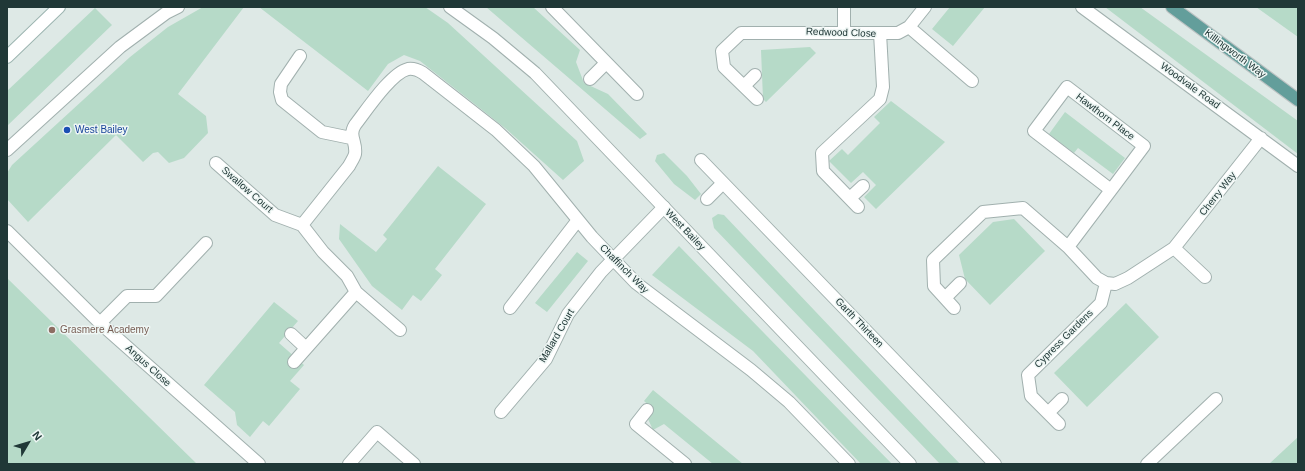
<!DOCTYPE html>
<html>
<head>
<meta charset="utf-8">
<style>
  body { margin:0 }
  #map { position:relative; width:1305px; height:471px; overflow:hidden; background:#dee9e6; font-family:Arial,sans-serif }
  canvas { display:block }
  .frame { position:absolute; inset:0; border:8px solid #203837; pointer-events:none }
  .north { position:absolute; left:8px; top:423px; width:40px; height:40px; -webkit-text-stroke:3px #eef6f4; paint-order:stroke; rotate:52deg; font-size:11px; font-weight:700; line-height:16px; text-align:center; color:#203837 }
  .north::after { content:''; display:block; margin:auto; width:14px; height:18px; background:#203837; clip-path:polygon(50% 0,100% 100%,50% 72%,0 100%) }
</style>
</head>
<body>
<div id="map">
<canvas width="1305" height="471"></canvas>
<div class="frame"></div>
<div class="north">N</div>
</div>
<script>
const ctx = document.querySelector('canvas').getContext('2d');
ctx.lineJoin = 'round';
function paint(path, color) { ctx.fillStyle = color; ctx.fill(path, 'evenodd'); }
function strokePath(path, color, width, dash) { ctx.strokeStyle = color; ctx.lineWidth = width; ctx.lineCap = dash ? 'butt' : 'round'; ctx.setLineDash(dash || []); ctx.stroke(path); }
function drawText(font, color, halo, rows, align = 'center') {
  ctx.font = font + ' Arial,sans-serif'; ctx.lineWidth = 3; ctx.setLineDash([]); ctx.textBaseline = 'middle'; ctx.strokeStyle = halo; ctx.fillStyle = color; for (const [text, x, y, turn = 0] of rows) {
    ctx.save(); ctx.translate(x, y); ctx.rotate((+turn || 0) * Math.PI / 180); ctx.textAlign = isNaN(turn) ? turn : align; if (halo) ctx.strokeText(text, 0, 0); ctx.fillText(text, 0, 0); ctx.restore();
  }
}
const green = new Path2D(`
  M203,7h41l-66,87 28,22 2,17 -24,25 -15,5 -11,-11 -5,1 -10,9 -27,-27 -88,87 -21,-23v-26l5,-8 118,-108 38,-30z
  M259,7h166l23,16 129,118 7,20 -21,19 -58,-52 -85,-67 -16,-6 -16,9 -20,27z
  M486,7h47l47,43 -4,12 8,21 24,11 39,40 -7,5z
  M950,7h35l-32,39 -21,-17z
  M1105,7h35l158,114v33z
  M1256,7h42v30z
  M95,8l17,17 -105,101v-35z
  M810,47l6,6 -50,49 -3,-3 -2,-49z
  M891,101l54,41 -69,67 -12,-12 12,-12 -13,-13 -12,11 -22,-22 13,-12 6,6 32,-32 -6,-6z
  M1065,112l60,46 -12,16 -35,-26 -4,5 -25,-19z
  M664,153l23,23 14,18 -6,6 -21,-16 -19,-23 2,-6z
  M438,166l48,38 -51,65 7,6 -21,26 -8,-6 -11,15 -30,-24 -33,-47 1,-15 36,28 11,-13 -4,-4z
  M718,214l6,1 236,249h-20l-226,-236 -2,-10z
  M1014,219l31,32 -55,54 -25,-26 -6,-24 34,-33z
  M679,246l213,218h-31l-108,-113 -101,-76z
  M577,252l11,9 -41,51 -12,-9z
  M7,278l190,186h-190z
  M274,302l24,19 -19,22 25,22 -14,16 10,8 -31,37 -6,-5 -13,16 -13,-12 -2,-13 -31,-27z
  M1126,303l33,34 -72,70 -33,-34z
  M653,390l90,74h-30l-49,-40 -11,6 -5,-11 5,-10 -9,-8z
  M1298,437v27h-29z`);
const minor = new Path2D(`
  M552,7l85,87
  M844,7v25
  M1082,7l216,159
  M909,27l63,54
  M300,56l-19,28 -1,8 2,8 40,32 29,6
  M590,79l16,-16
  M744,86l11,-11
  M757,99l-33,-32 -2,-16 19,-18h157l11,-6 16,-20
  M701,160l294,304
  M216,163l59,52 27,10 21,27 24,24 9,16 44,38
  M850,198l13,-12
  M707,199l16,-16
  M858,207l-35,-36 -1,-18 58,-54 3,-12 -3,-54
  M302,225l47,-59c2,-4 5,-8 6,-12 2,-12 -7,-18 0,-29 11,-14 36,-52 53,-56 6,-1 10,1 15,4l73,57 38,36 58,71 44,46 115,87 38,32 60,62
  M7,231l93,92 159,141
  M1068,247l43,-57 -77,-59 33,-44 77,59 -33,44
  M1174,248l31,29
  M945,298l15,-15
  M510,308l68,-88
  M954,308l-20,-22 -1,-26 50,-48 40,-4 45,39 29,31 9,5 9,1 13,-6 46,-30 87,-110
  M100,323l27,-27h29l50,-53
  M291,334l15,14
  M294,362l62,-70
  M647,410l-11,14 49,40
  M501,412l45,-53 22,-45 33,-42 63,-65
  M1048,413l14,-14
  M1059,424l-28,-28 -3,-21 73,-72 5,-20
  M349,464l28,-32 37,32
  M1147,464l69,-65`);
const tertiary = new Path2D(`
  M450,7l43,31 42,35 375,391
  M7,150l113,-103 46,-34 12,-6`);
const secondary = new Path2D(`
  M7,57l52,-50`);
const primary = new Path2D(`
  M1172,7l126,93`);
const markers = [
  [67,130,4,"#1a4fb4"],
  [52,330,4,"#8d6e63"]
];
const streetNames = [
  ["Redwood Close",841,33,2],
  ["Killingworth Way",1235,54,37],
  ["Woodvale Road",1190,86,36],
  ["Hawthorn Place",1105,117,37],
  ["Swallow Court",247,190,41],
  ["Cherry Way",1218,194,-52],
  ["West Bailey",685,230,46],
  ["Chaffinch Way",624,269,45],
  ["Garth Thirteen",859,323,46],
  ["Mallard Court",557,336,-60],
  ["Cypress Gardens",1064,339,-45],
  ["Angus Close",148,366,42]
];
const transitNames = [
  ["West Bailey",75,130]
];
const educationNames = [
  ["Grasmere Academy",60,330]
];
paint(green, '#b6dac8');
strokePath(minor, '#a1b0ae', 14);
strokePath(tertiary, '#a1b0ae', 14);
strokePath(secondary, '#9db5b1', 14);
strokePath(primary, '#bcc3c3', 14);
strokePath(minor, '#fff', 12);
strokePath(tertiary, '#fff', 12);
strokePath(secondary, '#fff', 12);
strokePath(primary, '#639e9b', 12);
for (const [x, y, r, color] of markers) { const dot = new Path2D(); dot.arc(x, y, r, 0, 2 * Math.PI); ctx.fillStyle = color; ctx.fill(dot); strokePath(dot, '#eef6f4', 1.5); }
drawText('10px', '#203837', '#eef6f4', streetNames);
drawText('10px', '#164399', '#eef6f4', transitNames, 'left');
drawText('10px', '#785e54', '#eef6f4', educationNames, 'left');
</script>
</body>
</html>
